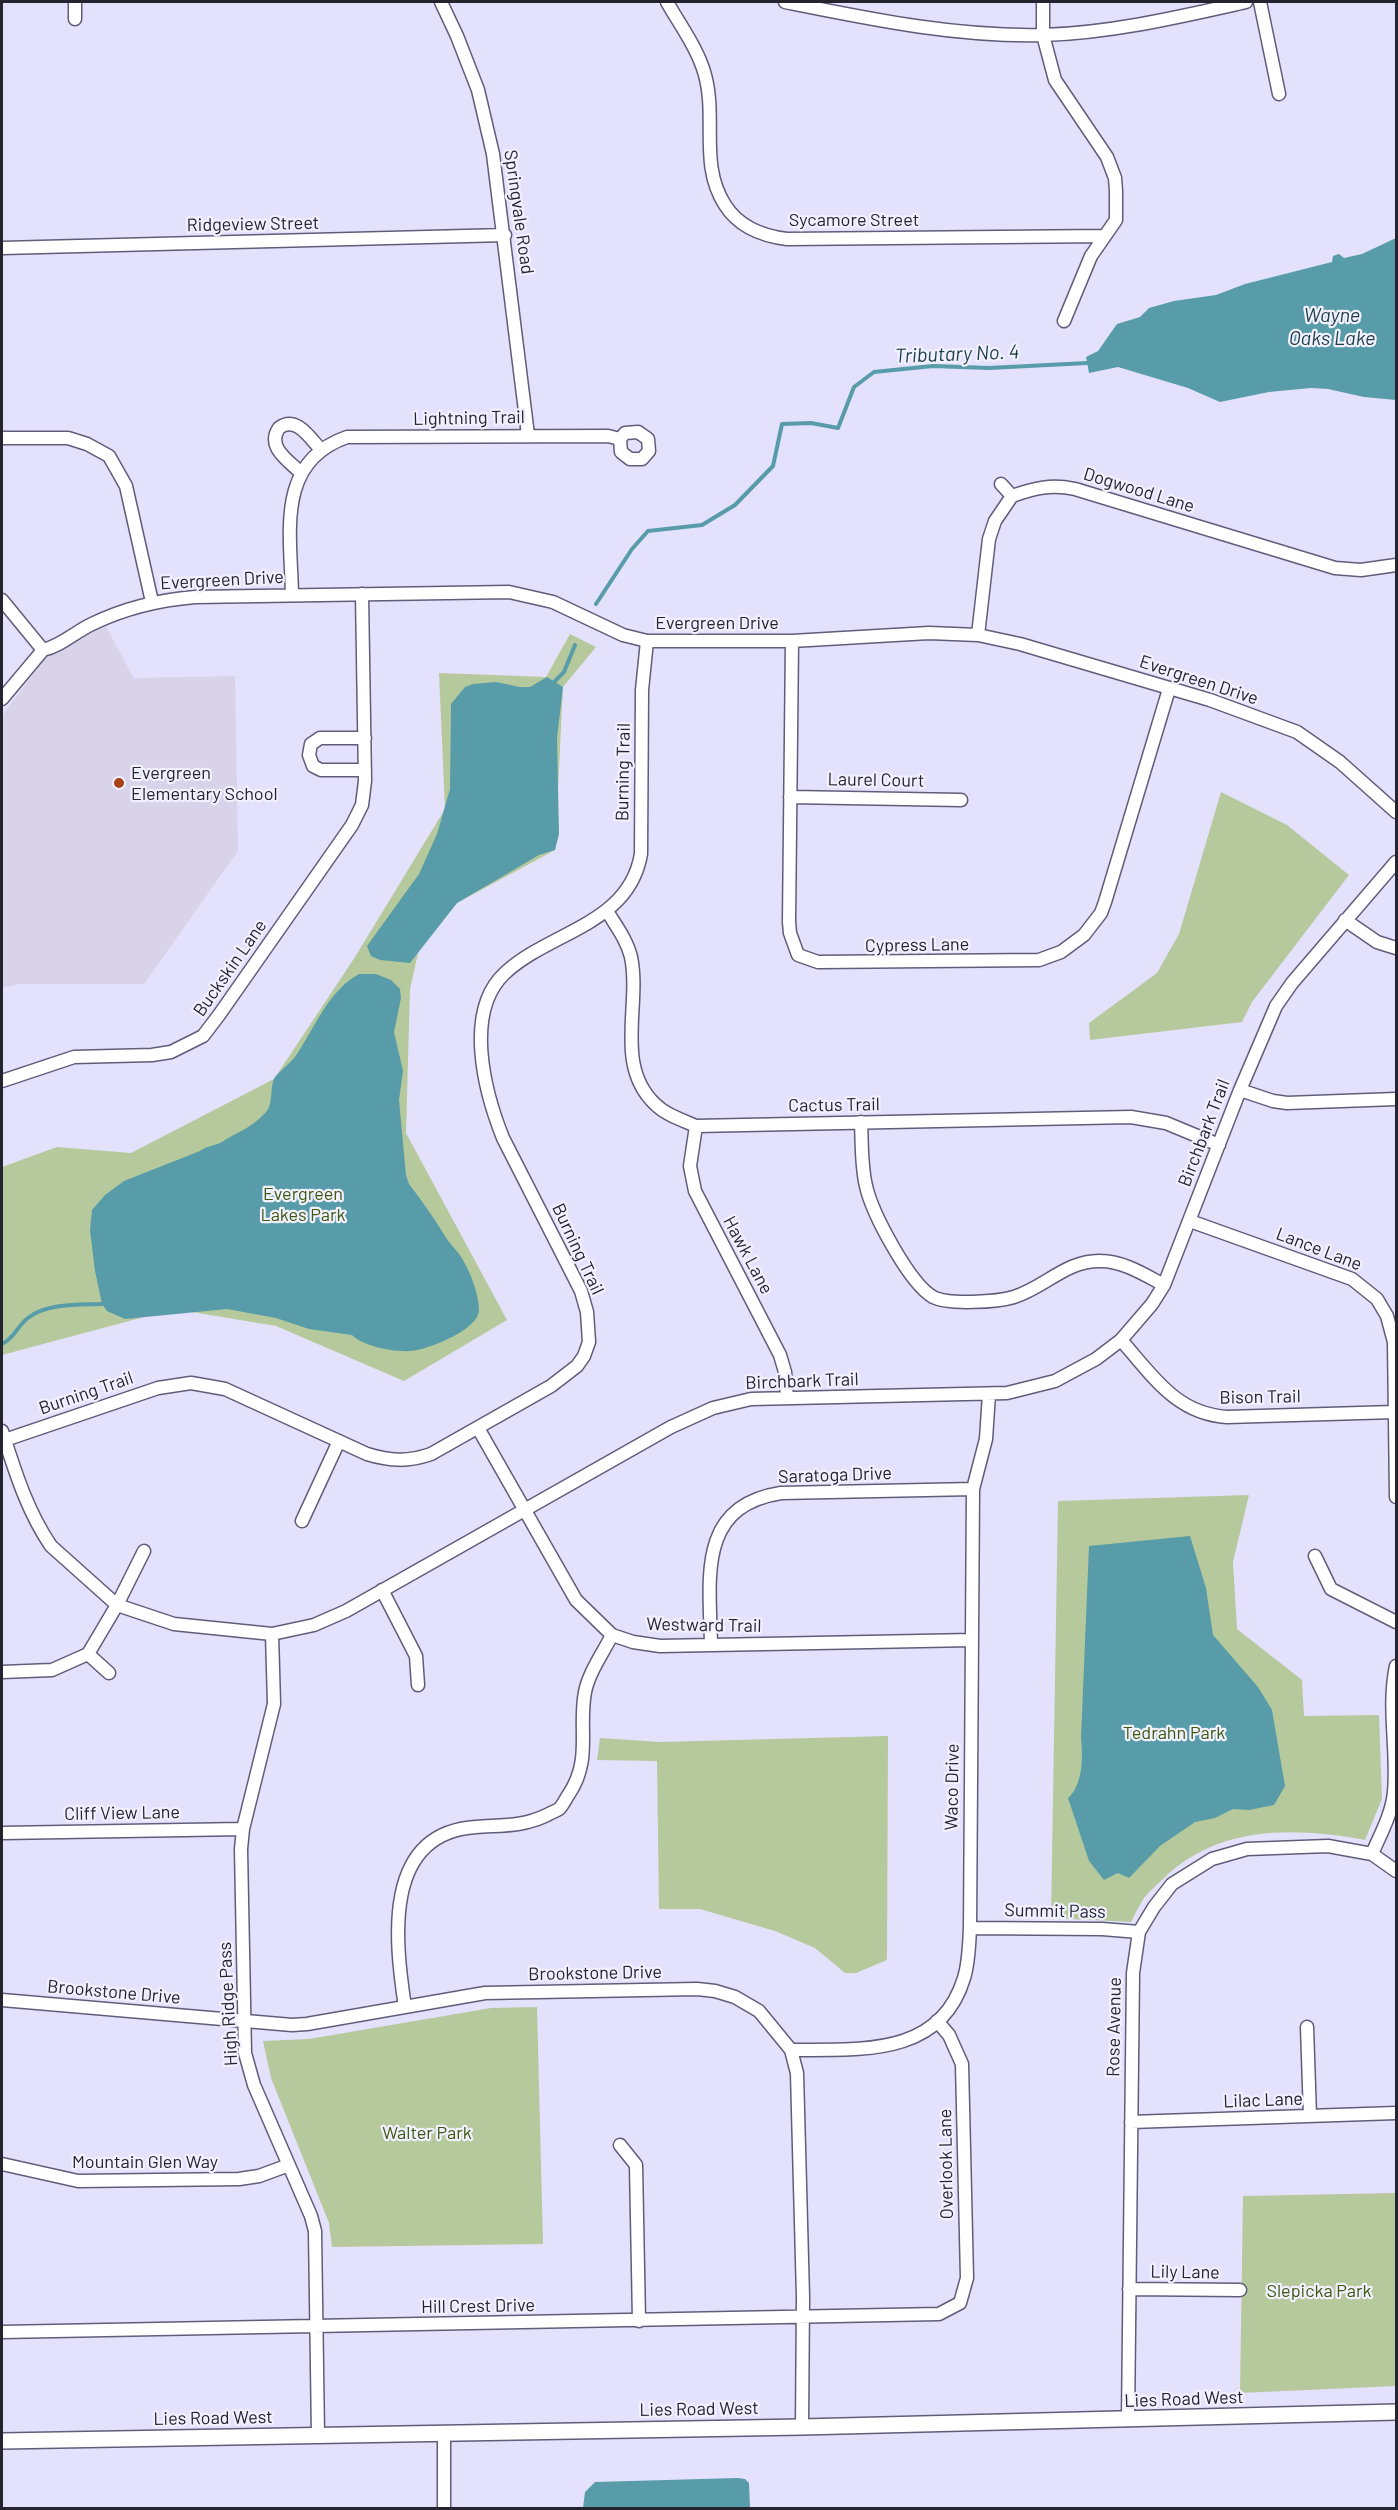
<!DOCTYPE html>
<html>
<head>
<meta charset="utf-8">
<style>
  body { margin:0 }
  #map { position:relative; width:1398px; height:2510px; overflow:hidden; background:#e4e1fd; font-family:Barlow,sans-serif }
  canvas { display:block }
  .frame { position:absolute; inset:0; border:3px solid #242330; pointer-events:none }
</style>
</head>
<body>
<div id="map">
<canvas width="1398" height="2510"></canvas>
<div class="frame"></div>
</div>
<script>
const ctx = document.querySelector('canvas').getContext('2d');
ctx.lineJoin = 'round';
function paint(path, color) { ctx.fillStyle = color; ctx.fill(path, 'evenodd'); }
function strokePath(path, color, width, dash) { ctx.strokeStyle = color; ctx.lineWidth = width; ctx.lineCap = dash ? 'butt' : 'round'; ctx.setLineDash(dash || []); ctx.stroke(path); }
function drawText(font, color, halo, rows, align = 'center') {
  ctx.font = font + ' Barlow,sans-serif'; ctx.lineWidth = 4.5; ctx.setLineDash([]); ctx.textBaseline = 'middle'; ctx.strokeStyle = halo; ctx.fillStyle = color; for (const [text, x, y, turn = 0] of rows) {
    ctx.save(); ctx.translate(x, y); ctx.rotate((+turn || 0) * Math.PI / 180); ctx.textAlign = isNaN(turn) ? turn : align; if (halo) ctx.strokeText(text, 0, 0); ctx.fillText(text, 0, 0); ctx.restore();
  }
}
const education = new Path2D(`
  M104,623l30,55 101,-2 3,175 -94,133h-124l-18,4v-272l45,-61z`);
const green = new Path2D(`
  M570,634l26,13 -33,40 -8,163 -98,53 -38,46 -9,40 -4,144 101,187 -103,61 -128,-55 -102,-17 -172,46v-188l55,-20 74,6 143,-74 81,-122 90,-148 -6,-136 107,4z
  M1221,792l66,33 62,50 -97,127 -10,20 -152,18 -1,-17 68,-50 22,-39z
  M1249,1495l-16,67 4,67 65,51 2,36 75,-1 3,84 -17,41c-71,-13 -147,-15 -202,39 -6,6 -14,12 -19,19 -5,8 -9,16 -13,24l-80,-4 7,-417z
  M888,1736l-1,224 -31,13h-11l-30,-25 -40,-17 -75,-22h-41l-2,-148 -60,-1 3,-22 60,4z
  M537,2007l6,237 -211,3 -3,-24 -58,-145 -8,-37 46,-2 182,-31z
  M1396,2193v193l-156,7 3,-197z`);
const water = new Path2D(`
  M1396,238v162l-32,-3 -36,-8 -17,-1 -42,4 -49,10 -32,-14 -70,-21 -29,6 -3,-16 12,-6 19,-27 23,-7 9,-9 25,-7 42,-6 29,-11 87,-22 1,-6 6,-2 5,4 18,-4z
  M547,677l16,10 -6,51 2,96 -4,16 -16,5 -82,48 -47,60 -30,-3 -9,-4 -4,-10 52,-72 18,-40 13,-45 1,-85 14,-17 8,-3 23,-2 24,5h10z
  M359,974h17l15,6 9,9 1,9 -7,34 9,39 -4,29 7,75 3,9c13,17 25,34 36,52 4,7 10,12 14,18 10,14 20,39 20,56 0,19 -46,37 -62,40 -16,4 -54,-3 -65,-15l-43,-6 -33,-11 -49,-9 -102,10 -18,-8 -5,-7 -7,-33 -5,-41 2,-20 13,-15 19,-14 76,-30c8,-6 17,-5 25,-11 15,-9 29,-14 41,-28 8,-9 3,-25 9,-35 6,-7 14,-13 20,-20 20,-29 32,-65 64,-83z
  M1190,1536l16,52 7,47 45,52 14,23 13,76 -11,19 -25,5 -16,-1 -18,9 -20,4 -35,24 -31,32 -11,-5 -14,7 -15,-19 -21,-63c15,-13 15,-41 13,-60l8,-192z
  M738,2478l7,1 4,4 1,25h-167l2,-16 10,-10z`);
const stream = new Path2D(`
  M596,604l36,-55 16,-18 54,-6 33,-20 38,-39 9,-42 29,-1 27,5 16,-41 20,-15 59,-6 56,2 98,-5
  M554,682l10,-10 11,-27
  M2,1344c13,-6 15,-18 26,-26 19,-15 50,-13 74,-14`);
const minor = new Path2D(`
  M75,2v17
  M441,2l16,34 21,54 15,64 35,281
  M667,2c13,23 31,47 38,73 12,44 -6,90 20,130 14,22 37,31 62,34l318,-3
  M785,2c85,17 170,35 258,33 68,-2 136,-18 203,-33
  M1043,2v33l12,45 52,77 8,21 1,13v29l-25,36 -27,65
  M1260,2l19,92
  M2,248l503,-13
  M2,438h66l19,6 22,12 17,30 26,116
  M301,473c-13,-13 -35,-26 -22,-45 17,-13 31,10 42,22
  M1001,484l11,12
  M292,595c-1,-61 -17,-133 55,-158l261,-1 12,3 1,13 9,7h12l7,-8 -1,-12 -10,-7 -13,1 -5,6
  M2,600l41,50
  M978,635l11,-96 6,-18 17,-25c23,-8 39,-12 63,-7l260,79 26,2 35,-5
  M792,641l-3,281 1,11 8,22 20,7 221,-2 22,-8 23,-17 17,-22 4,-11 64,-213
  M2,699l41,-49c18,-4 32,-18 49,-26 33,-16 66,-24 103,-27l314,-5 44,10 70,33 24,6h145l137,-8 49,2 42,9 190,56 87,32 43,30 56,50
  M365,738h-45l-9,6 -2,11 4,11 8,4h44
  M790,797l171,3
  M607,911c9,15 20,29 24,46 10,48 -17,108 24,147 11,11 27,16 41,22l435,-9 35,6 53,22
  M1345,920l32,22 19,6
  M2,1081l72,-24 78,-2 19,-3 32,-16 16,-21 133,-190 10,-20 3,-24 -3,-187
  M1240,1090l33,11 14,2 109,-4
  M861,1122c1,21 0,43 5,64 6,27 43,97 67,111 15,8 65,5 81,0 32,-10 52,-37 87,-36 22,0 44,14 63,24
  M696,1126l-6,40 5,25 85,164 5,17 2,25
  M1190,1221l162,58 25,20 10,17 7,26 2,155
  M1121,1340c31,35 55,74 106,77l167,-5
  M478,1428l98,172 36,35 21,7 27,4 312,-6
  M2,1431c13,40 25,80 49,115l66,59 57,19 98,10 42,-9 32,-14 325,-184 42,-19 38,-9 256,-6 48,-12 41,-22 25,-19 31,-36 12,-19 76,-195 36,-84 16,-23 104,-121
  M2,1441l156,-53 33,-5 34,6 142,65c23,7 41,8 64,0l120,-68 26,-20 7,-10 5,-14 -2,-30 -6,-21 -78,-153c-18,-45 -40,-126 2,-165 45,-42 124,-48 136,-119l1,-164 5,-49
  M302,1521l37,-80
  M1315,1556l16,33 65,33
  M382,1590l34,66 2,29
  M272,1634l2,70 -31,125 -2,20 4,204 9,32 57,131 4,15 3,204
  M711,1645c-1,-65 -15,-139 70,-152l192,-4
  M88,1654l29,-49 27,-54
  M2,1672l50,-2 36,-16 21,19
  M2,1833l241,-4
  M1372,1854c8,-19 20,-40 22,-62 4,-41 -7,-84 2,-126
  M970,1928l132,1 37,3
  M2,2000l290,25 15,-1 178,-31 212,-4 18,2 20,6 24,14 32,39 6,23 6,224 -1,130
  M405,2007c-10,-66 -23,-174 71,-180 26,-2 46,0 71,-12 3,-2 9,-4 12,-6 4,-4 7,-11 10,-15 23,-35 9,-65 16,-102 4,-20 18,-39 27,-57
  M1307,2027l3,89
  M791,2050c67,-1 149,8 173,-72 5,-16 5,-33 6,-50l3,-439 13,-50 3,-45
  M1131,2122l265,-9
  M620,2145l16,20 3,156
  M2,2164l76,17 161,-2 20,-3 30,-11
  M1129,2289l111,1
  M2,2332l937,-18 21,-11 7,-25 -5,-214 -13,-29 -12,-14
  M1128,2420l5,-447 6,-41 15,-25 18,-23 40,-25 35,-10 81,-3 44,8 24,17
  M444,2508v-75`);
const tertiary = new Path2D(`
  M2,2441l800,-14 594,-15`);
const markers = [
  [119,783,6,"#a74117"]
];
const streetNames = [
  ["Springvale Road",519,212,82],
  ["Sycamore Street",854,220],
  ["Ridgeview Street",253,224,-1],
  ["Lightning Trail",469,418,-1],
  ["Dogwood Lane",1139,490,17],
  ["Evergreen Drive",222,580,-3],
  ["Evergreen Drive",717,623],
  ["Evergreen Drive",1199,680,18],
  ["Burning Trail",623,772,-89],
  ["Laurel Court",876,780,1],
  ["Cypress Lane",917,945,-1],
  ["Buckskin Lane",230,968,-55],
  ["Cactus Trail",834,1105,-1],
  ["Birchbark Trail",1204,1133,-69],
  ["Burning Trail",578,1249,65],
  ["Lance Lane",1319,1249,21],
  ["Hawk Lane",748,1255,62],
  ["Birchbark Trail",802,1381,-2],
  ["Burning Trail",86,1393,-19],
  ["Bison Trail",1260,1397,-1],
  ["Saratoga Drive",835,1475,-2],
  ["Westward Trail",704,1625,1],
  ["Waco Drive",952,1787,-89],
  ["Cliff View Lane",122,1813,-1],
  ["Summit Pass",1055,1911,1],
  ["Brookstone Drive",595,1973,-1],
  ["Brookstone Drive",114,1992,5],
  ["High Ridge Pass",228,2004,-93],
  ["Rose Avenue",1114,2027,-89],
  ["Lilac Lane",1263,2100,-2],
  ["Mountain Glen Way",145,2162],
  ["Overlook Lane",946,2164,-91],
  ["Lily Lane",1185,2272,1],
  ["Hill Crest Drive",478,2306,-1],
  ["Lies Road West",1184,2399,-2],
  ["Lies Road West",699,2409,-1],
  ["Lies Road West",213,2418,-1]
];
const poiNames = [
  ["Evergreen",131,773],
  ["Elementary School",131,794]
];
const parkNames = [
  ["Evergreen",303,1194],
  ["Lakes Park",303,1215],
  ["Tedrahn Park",1174,1733],
  ["Walter Park",427,2133],
  ["Slepicka Park",1319,2291]
];
const waterNames = [
  ["Wayne",1332,315],
  ["Oaks Lake",1332,338],
  ["Tributary No. 4",957,354,-2]
];
paint(education, '#d8d3e9');
paint(green, '#b5c99c');
paint(water, '#579ca8');
strokePath(stream, '#579ca8', 4);
strokePath(minor, '#605c7a', 15);
strokePath(tertiary, '#605c7a', 18);
strokePath(minor, '#fff', 12);
strokePath(tertiary, '#fff', 15);
for (const [x, y, r, color] of markers) { const dot = new Path2D(); dot.arc(x, y, r, 0, 2 * Math.PI); ctx.fillStyle = color; ctx.fill(dot); strokePath(dot, '#f1f0fe', 2); }
drawText('18px', '#242330', '#f1f0fe', streetNames);
drawText('18px', '#242330', '#f1f0fe', poiNames, 'left');
drawText('18px', '#3e580e', '#f1f0fe', parkNames);
drawText('italic 20px', '#1c3e44', '#f1f0fe', waterNames);
</script>
</body>
</html>
